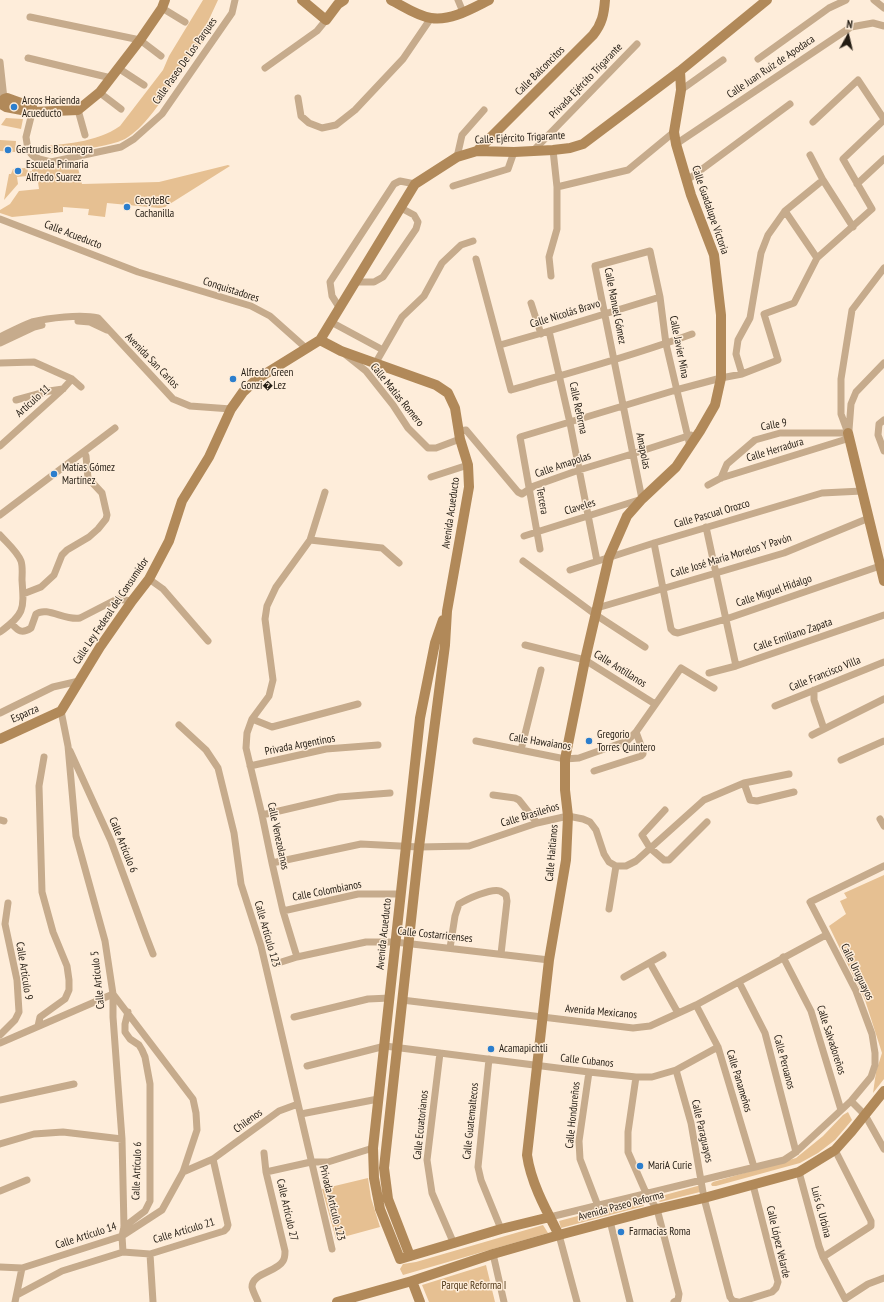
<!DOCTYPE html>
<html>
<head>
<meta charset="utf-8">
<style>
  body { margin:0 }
  #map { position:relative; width:884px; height:1302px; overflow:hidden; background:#feedda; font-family:"PT Sans Narrow",sans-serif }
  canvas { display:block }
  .north { position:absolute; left:828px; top:16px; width:40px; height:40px; -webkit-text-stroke:3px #feedda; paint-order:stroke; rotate:8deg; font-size:11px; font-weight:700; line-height:16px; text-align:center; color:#231c13 }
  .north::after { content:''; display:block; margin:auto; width:14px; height:18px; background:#231c13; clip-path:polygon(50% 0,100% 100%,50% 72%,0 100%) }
</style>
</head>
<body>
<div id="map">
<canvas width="884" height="1302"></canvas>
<div class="north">N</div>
</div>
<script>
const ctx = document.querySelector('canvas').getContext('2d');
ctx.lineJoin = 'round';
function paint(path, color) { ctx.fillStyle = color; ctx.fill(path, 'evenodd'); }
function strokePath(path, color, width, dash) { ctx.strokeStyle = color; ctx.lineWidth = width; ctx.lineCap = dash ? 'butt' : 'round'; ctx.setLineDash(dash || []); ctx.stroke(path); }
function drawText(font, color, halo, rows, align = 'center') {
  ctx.font = font + ' "PT Sans Narrow",sans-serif'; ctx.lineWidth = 3; ctx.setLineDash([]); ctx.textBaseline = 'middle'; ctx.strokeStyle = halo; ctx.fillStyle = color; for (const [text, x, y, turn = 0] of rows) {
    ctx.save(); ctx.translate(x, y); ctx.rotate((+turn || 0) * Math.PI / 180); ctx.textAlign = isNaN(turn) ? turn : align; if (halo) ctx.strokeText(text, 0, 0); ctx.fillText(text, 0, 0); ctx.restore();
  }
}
const green = new Path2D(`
  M203,0h15l-13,28 5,4c-13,18 -26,36 -39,55 -12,17 -27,41 -46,52 -17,8 -39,9 -57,12 -11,2 -26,7 -34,-4 29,-3 62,-4 86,-21l43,-56 6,-14z
  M6,118l17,1 -2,10 -20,-4z
  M0,140l16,1 -1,11 -15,-1z
  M32,164c12,8 32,2 45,0l5,20 77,-2 69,-17 2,1 -65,41 -6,1 -52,-5 -2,14 -17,-2 1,-6 -26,-2v5l-51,5 -12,-4v-3l10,-6 9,-13 20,-2 -2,-14 -20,2 1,7 -14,16 5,-26h2l2,-5 12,-1 2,-1 1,5 4,-1z
  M884,875v204l-11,14 3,-21 6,-19 -17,-53 -36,-74 17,-12 -6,-13 7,-3 -3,-5z
  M848,1112l4,8 -17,20 -17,13 -18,10 -84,23h-4l-1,-2 2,-2 83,-24 27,-22 20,-21z
  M368,1178l3,20 9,29 -44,12 -14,-50z
  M701,1185l-1,7 -40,10 -6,-4z
  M641,1199l3,7 -83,22 -2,-7z
  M543,1225l5,8 -145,42 -3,-6 3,-5 13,-2z
  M486,1265l9,37h-66l-7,-17z`);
const street = new Path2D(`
  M458,0l5,12
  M874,0l10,8
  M162,8l23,14
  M30,17l110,23 21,16
  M28,58l83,20
  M758,59l71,-51 17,-8
  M0,62l4,37 -2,3
  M118,68l26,17
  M265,68l52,-37 9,-11
  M681,90l42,-30
  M100,92l4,4 17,13
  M298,98l3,18 8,7 13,5 14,-3 19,-15 48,-51 28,-41
  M32,109l-1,8 -5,20 2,13 5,6 6,3 12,3 70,-15 13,-8 28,-25 70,-101 3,-13
  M78,110l7,25
  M813,122l45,-42 26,39
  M676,144l175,-117 22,-4 11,3
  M533,151l104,-107
  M810,155l13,25 30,47
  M457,157l5,-22 22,-25
  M686,181l104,-77
  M857,184l27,-25
  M453,186l55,-17 6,-17
  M557,187l71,-17 46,-38
  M785,211l32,47
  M0,219l138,53 113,34 19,10 37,33
  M476,259l35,131c61,-18 122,-34 181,-56
  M551,276l-2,-19 8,-28v-42l-4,-37
  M355,282h19l9,-5 33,-48 2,-7 -4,-7 -13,-7
  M531,303l10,31
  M339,307l-7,-11 -2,-14 64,-98 6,-3 15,3
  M78,321l12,1 17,8
  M331,322l52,28
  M549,331l21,92 27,138
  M0,337c10,-5 21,-11 32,-15 16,-4 49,-8 66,-4l75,81 17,7 41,3
  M0,343l34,-16 8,-2
  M500,345l49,-14 111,-34
  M346,355l20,16 27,34 15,23 20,20h8l24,-9
  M0,363l34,-1 38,17 9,8
  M375,364l27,-47 22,-21 18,-33 19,-18 12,-4
  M742,374l-6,-20 2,-14 12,-22 11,-65 7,-18 17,-24 38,-31
  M16,400l33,-9 14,-2
  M884,420l-5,4 -1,11 6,16
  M849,430l2,-26 5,-12 28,-29
  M459,431l7,-1 52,62 4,2 12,-8 45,-16 53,-16 59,-19
  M848,433l-7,-19v-35l11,-69 32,-42
  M0,446l63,-57 9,-10
  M431,477l37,-12
  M721,478l6,-14 28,-24 25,-7h68
  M708,485l13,-7 129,-40
  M0,515l115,-87
  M706,527l30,139
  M0,535c7,8 17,16 21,26 2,6 1,13 1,19 2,29 3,34 -22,52
  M524,536l118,-37 -47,-233 55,-15 10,46 6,47 24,102
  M310,540l72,8 17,15
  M654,543l17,86 3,3 4,1 48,-14 154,-53
  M540,549l-20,-112 156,-47 45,-12 21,-4 36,-14 -14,-46 30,-11 23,-45 55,-49 -29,-50 41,-39
  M523,561l73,54 49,32
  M570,570l84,-27 168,-50 40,-2
  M149,579l14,10 45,52
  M23,594l18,-7 13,-12 8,-20 5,-5 22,-13 9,-8 8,-10 1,-4 -5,-22 -14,-15 -2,-22 -2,-4
  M597,608l187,-55 85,-35
  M12,624c6,7 10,10 19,4l5,-14c11,-8 29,7 44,4l37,-19 15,2
  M525,645l60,15 70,44
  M709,673l27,-7 148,-51
  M814,690v10l10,29
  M775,706l109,-44
  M61,711l7,35 8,90 29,105 8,53v23l9,122 2,88 -2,9 1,16
  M0,713l53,-26 26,-6
  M252,719l20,8 86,-23
  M179,725l27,25 12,18 16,65 7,51 20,62 71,303
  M812,735l72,-36
  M476,741l89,18 14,-1 48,-17 9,-9 45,-64 33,20
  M521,750l20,-80
  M70,751l41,90 35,95 7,18
  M841,760l43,-19
  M250,766l76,-17 52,-4
  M594,771l47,-15 2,-2v-3l-7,-19
  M744,783l6,17 7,1 37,-9
  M493,795l22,3 4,2 18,23
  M665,810l-23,25 8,13 14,12h5l38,-38
  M262,815l77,-18 51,-4
  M880,819l4,7
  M0,820l4,1
  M272,863l89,-19 58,3 50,-1 68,-23 31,-7 15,3 7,3 6,8 8,24 5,8 7,4h10l10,-5 68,-61 40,-17 45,-9
  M609,909l7,-43
  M283,911l75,-17h42
  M450,948l5,-32 4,-12c8,-5 32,-16 41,-13 2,1 5,3 6,4l1,6 -6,53
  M297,957l-14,-46 -11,-48 -10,-48 -16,-67 1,-15 5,-14 17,-23 4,-16 -8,-61 2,-13 9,-19 34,-47 15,-48
  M783,957l28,54 30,99
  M650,963l28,50
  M275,964l22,-7 69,-15h29l154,18
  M624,977l39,-22
  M739,982l26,51 31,119
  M402,1000l231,28 17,-2 46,-21 130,-70
  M696,1005l22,42 36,120
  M294,1017l74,-18 22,-1
  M38,1026l2,-9 25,-18 4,-9v-10l-2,-14 -14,-34 -11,-40 -3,-106 5,-29
  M0,1035l15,-15 4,-8 -2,-32 -12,-56 3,-21
  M0,1043l113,-49
  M440,1053l-13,107 5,33 22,51
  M489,1059l-11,108 3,13 20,49
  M307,1066l78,-20 204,26 47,5h16l24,-7 42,-23
  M676,1070l15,53 13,75 26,99 3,4 5,1
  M589,1072l-10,69 1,18 18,47
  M636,1077l-8,55v20l18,41 11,16 22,85 -1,6 -4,2
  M0,1100l74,-16
  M851,1101l14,14 19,34
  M301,1114l77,-15
  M0,1144l34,-10 29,-2 59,7
  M183,1172l30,-13 66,-48 19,-7
  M266,1172l45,-10h17l45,-14
  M799,1172l20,74 4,11 22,42 23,-15 16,-6
  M0,1191l27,-11
  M550,1217l234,-57 12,-8 55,-51 20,-24 4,-12v-12l-3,-19 -16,-43 -46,-89 74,-36
  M610,1221l20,81
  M124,1227l21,-16 5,-10v-117l-5,-27 -3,-7 -3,-5 -9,-6 -5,-7v-8l3,-12
  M559,1235l18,67
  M150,1254l3,48
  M493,1254l11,48
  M823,1257l48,-31v-5l-36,-71
  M0,1267l22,1 100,-32 40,-26 21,-38 14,-42 -1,-17 -3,-14 -80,-105
  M17,1295l45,-24 61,-19 27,2 74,-23 3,-3 1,-3 -15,-66
  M15,1302l7,-34
  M258,1302c-2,-5 -5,-10 -6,-15 0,-14 25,-15 31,-26 2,-3 2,-7 2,-10l-19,-79 -2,-19
  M740,1302l32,-10 4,-4 2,-6 -25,-97`);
const secondary = new Path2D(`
  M302,0l24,20 12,-16 6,-4
  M391,0c12,6 26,16 40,18 20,3 40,-9 58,-18
  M4,99l3,-1 25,9
  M1,104l5,3 26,5 46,-2 22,-18 40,-52 22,-32 3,-8
  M477,151l116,-116c9,-11 11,-21 12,-35
  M320,340l21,11 95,34 12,8 7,15 5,31 8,26 1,22 -22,124 -2,34 -26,202 -35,321 4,31 22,57
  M848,433l36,148
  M443,620l-8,23 -15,75 -47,430 1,30 6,31 20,50 101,-30 49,-12
  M0,739l61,-28 39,-64 32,-46 17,-22 20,-38 13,-40 27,-44 22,-48 12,-17 14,-13 63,-39 95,-156 42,-27 20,-6 37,1 39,-2 17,-2 13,-4 97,-73 87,-71
  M559,1235c-13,-25 -28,-52 -32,-80l22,-195 17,-100 2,-44 -3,-26v-31l20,-99 24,-103 18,-41 15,-17 34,-32 24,-36 15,-26 6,-27v-63l-7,-60 -23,-60 -15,-51 -2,-12 7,-42 -1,-19
  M412,1281l8,21
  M337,1302l75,-21 81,-27 66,-19 98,-26 47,-11 95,-26 36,-22 17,-19 32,-40`);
const markers = [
  [14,107,4,"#2c7ecd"],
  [8,150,4,"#2c7ecd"],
  [18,171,4,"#2c7ecd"],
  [127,207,4,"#2c7ecd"],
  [233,379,4,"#2c7ecd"],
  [54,474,4,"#2c7ecd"],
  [589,741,4,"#2c7ecd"],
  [491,1049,4,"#2c7ecd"],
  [640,1166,4,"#2c7ecd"],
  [621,1232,4,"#2c7ecd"]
];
const streetNames = [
  ["Calle Paseo De Los Parques",185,61,-55],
  ["Calle Juan Ruíz de Apodaca",771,67,-34],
  ["Calle Balconcitos",540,71,-45],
  ["Privada Ejército Trigarante",586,81,-46],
  ["Calle Ejército Trigarante",520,138,-3],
  ["Calle Guadalupe Victoria",710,210,71],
  ["Calle Acueducto",73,235,21],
  ["Conquistadores",231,290,18],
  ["Calle Manuel Gómez",615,306,79],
  ["Calle Nicolás Bravo",565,314,-17],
  ["Calle Javier Mina",679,347,79],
  ["Avenida San Carlos",152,361,46],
  ["Calle Matías Romero",397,395,51],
  ["Artículo 11",33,401,-42],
  ["Calle Reforma",578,408,78],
  ["Calle 9",774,425,-10],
  ["Calle Herradura",775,450,-17],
  ["Amapolas",643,451,79],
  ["Calle Amapolas",563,465,-19],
  ["Tercera",542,501,80],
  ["Claveles",580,507,-17],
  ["Avenida Acueducto",451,513,-82],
  ["Calle Pascual Orozco",712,514,-16],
  ["Calle José María Morelos Y Pavón",731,556,-17],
  ["Calle Miguel Hidalgo",774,591,-19],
  ["Calle Ley Federal del Consumidor",111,611,-56],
  ["Calle Emiliano Zapata",793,635,-19],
  ["Calle Antillanos",620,669,32],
  ["Calle Francisco Villa",825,674,-22],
  ["Esparza",25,714,-24],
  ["Calle Hawaianos",540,742,9],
  ["Privada Argentinos",300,745,-11],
  ["Calle Brasileños",530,815,-17],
  ["Calle Venezolanos",278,836,78],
  ["Calle Artículo 6",123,845,68],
  ["Calle Haitianos",552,853,-85],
  ["Calle Colombianos",327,891,-11],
  ["Calle Artículo 123",267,934,74],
  ["Avenida Acueducto",384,934,-84],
  ["Calle Costarricenses",435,935,6],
  ["Calle Artículo 9",24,971,81],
  ["Calle Uruguayos",857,972,64],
  ["Calle Artículo 5",98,980,-96],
  ["Avenida Mexicanos",601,1012,5],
  ["Calle Salvadoreños",831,1040,72],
  ["Calle Cubanos",587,1061,6],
  ["Calle Peruanos",784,1062,75],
  ["Calle Panameños",739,1081,73],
  ["Calle Hondureños",573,1115,-84],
  ["Chilenos",248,1121,-36],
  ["Calle Guatemaltecos",471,1121,-84],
  ["Calle Ecuatorianos",421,1125,-84],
  ["Calle Paraguayos",702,1131,77],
  ["Calle Artículo 6",137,1171,-88],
  ["Privada Artículo 123",332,1203,76],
  ["Avenida Paseo Reforma",621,1206,-15],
  ["Calle Artículo 27",287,1210,77],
  ["Luis G. Urbina",821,1212,75],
  ["Calle Artículo 21",184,1231,-17],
  ["Calle Artículo 14",86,1236,-18],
  ["Calle López Velarde",778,1242,77]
];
const poiNames = [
  ["Arcos Hacienda",22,101],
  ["Acueducto",22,114],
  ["Gertrudis Bocanegra",16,150],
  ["Escuela Primaria",26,165],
  ["Alfredo Suarez",26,178],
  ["CecyteBC",135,201],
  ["Cachanilla",135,214],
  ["Alfredo Green",241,373],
  ["Gonzi�Lez",241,386],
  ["Matías Gómez",62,468],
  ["Martínez",62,481],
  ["Gregorio",597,735],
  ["Torres Quintero",597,748],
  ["Acamapichtli",499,1049],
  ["MariA Curie",648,1166],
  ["Farmacias Roma",629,1232]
];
const parkNames = [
  ["Parque Reforma I",474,1286]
];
paint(green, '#e6c092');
strokePath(street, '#c6ab8c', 7);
strokePath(secondary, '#b18959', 10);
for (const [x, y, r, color] of markers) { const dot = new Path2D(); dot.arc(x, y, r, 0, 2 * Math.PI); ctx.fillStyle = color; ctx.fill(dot); strokePath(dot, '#feedda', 1.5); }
drawText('11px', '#231c13', '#feedda', streetNames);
drawText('11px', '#231c13', '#feedda', poiNames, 'left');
drawText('11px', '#4f3615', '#feedda', parkNames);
</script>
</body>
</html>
